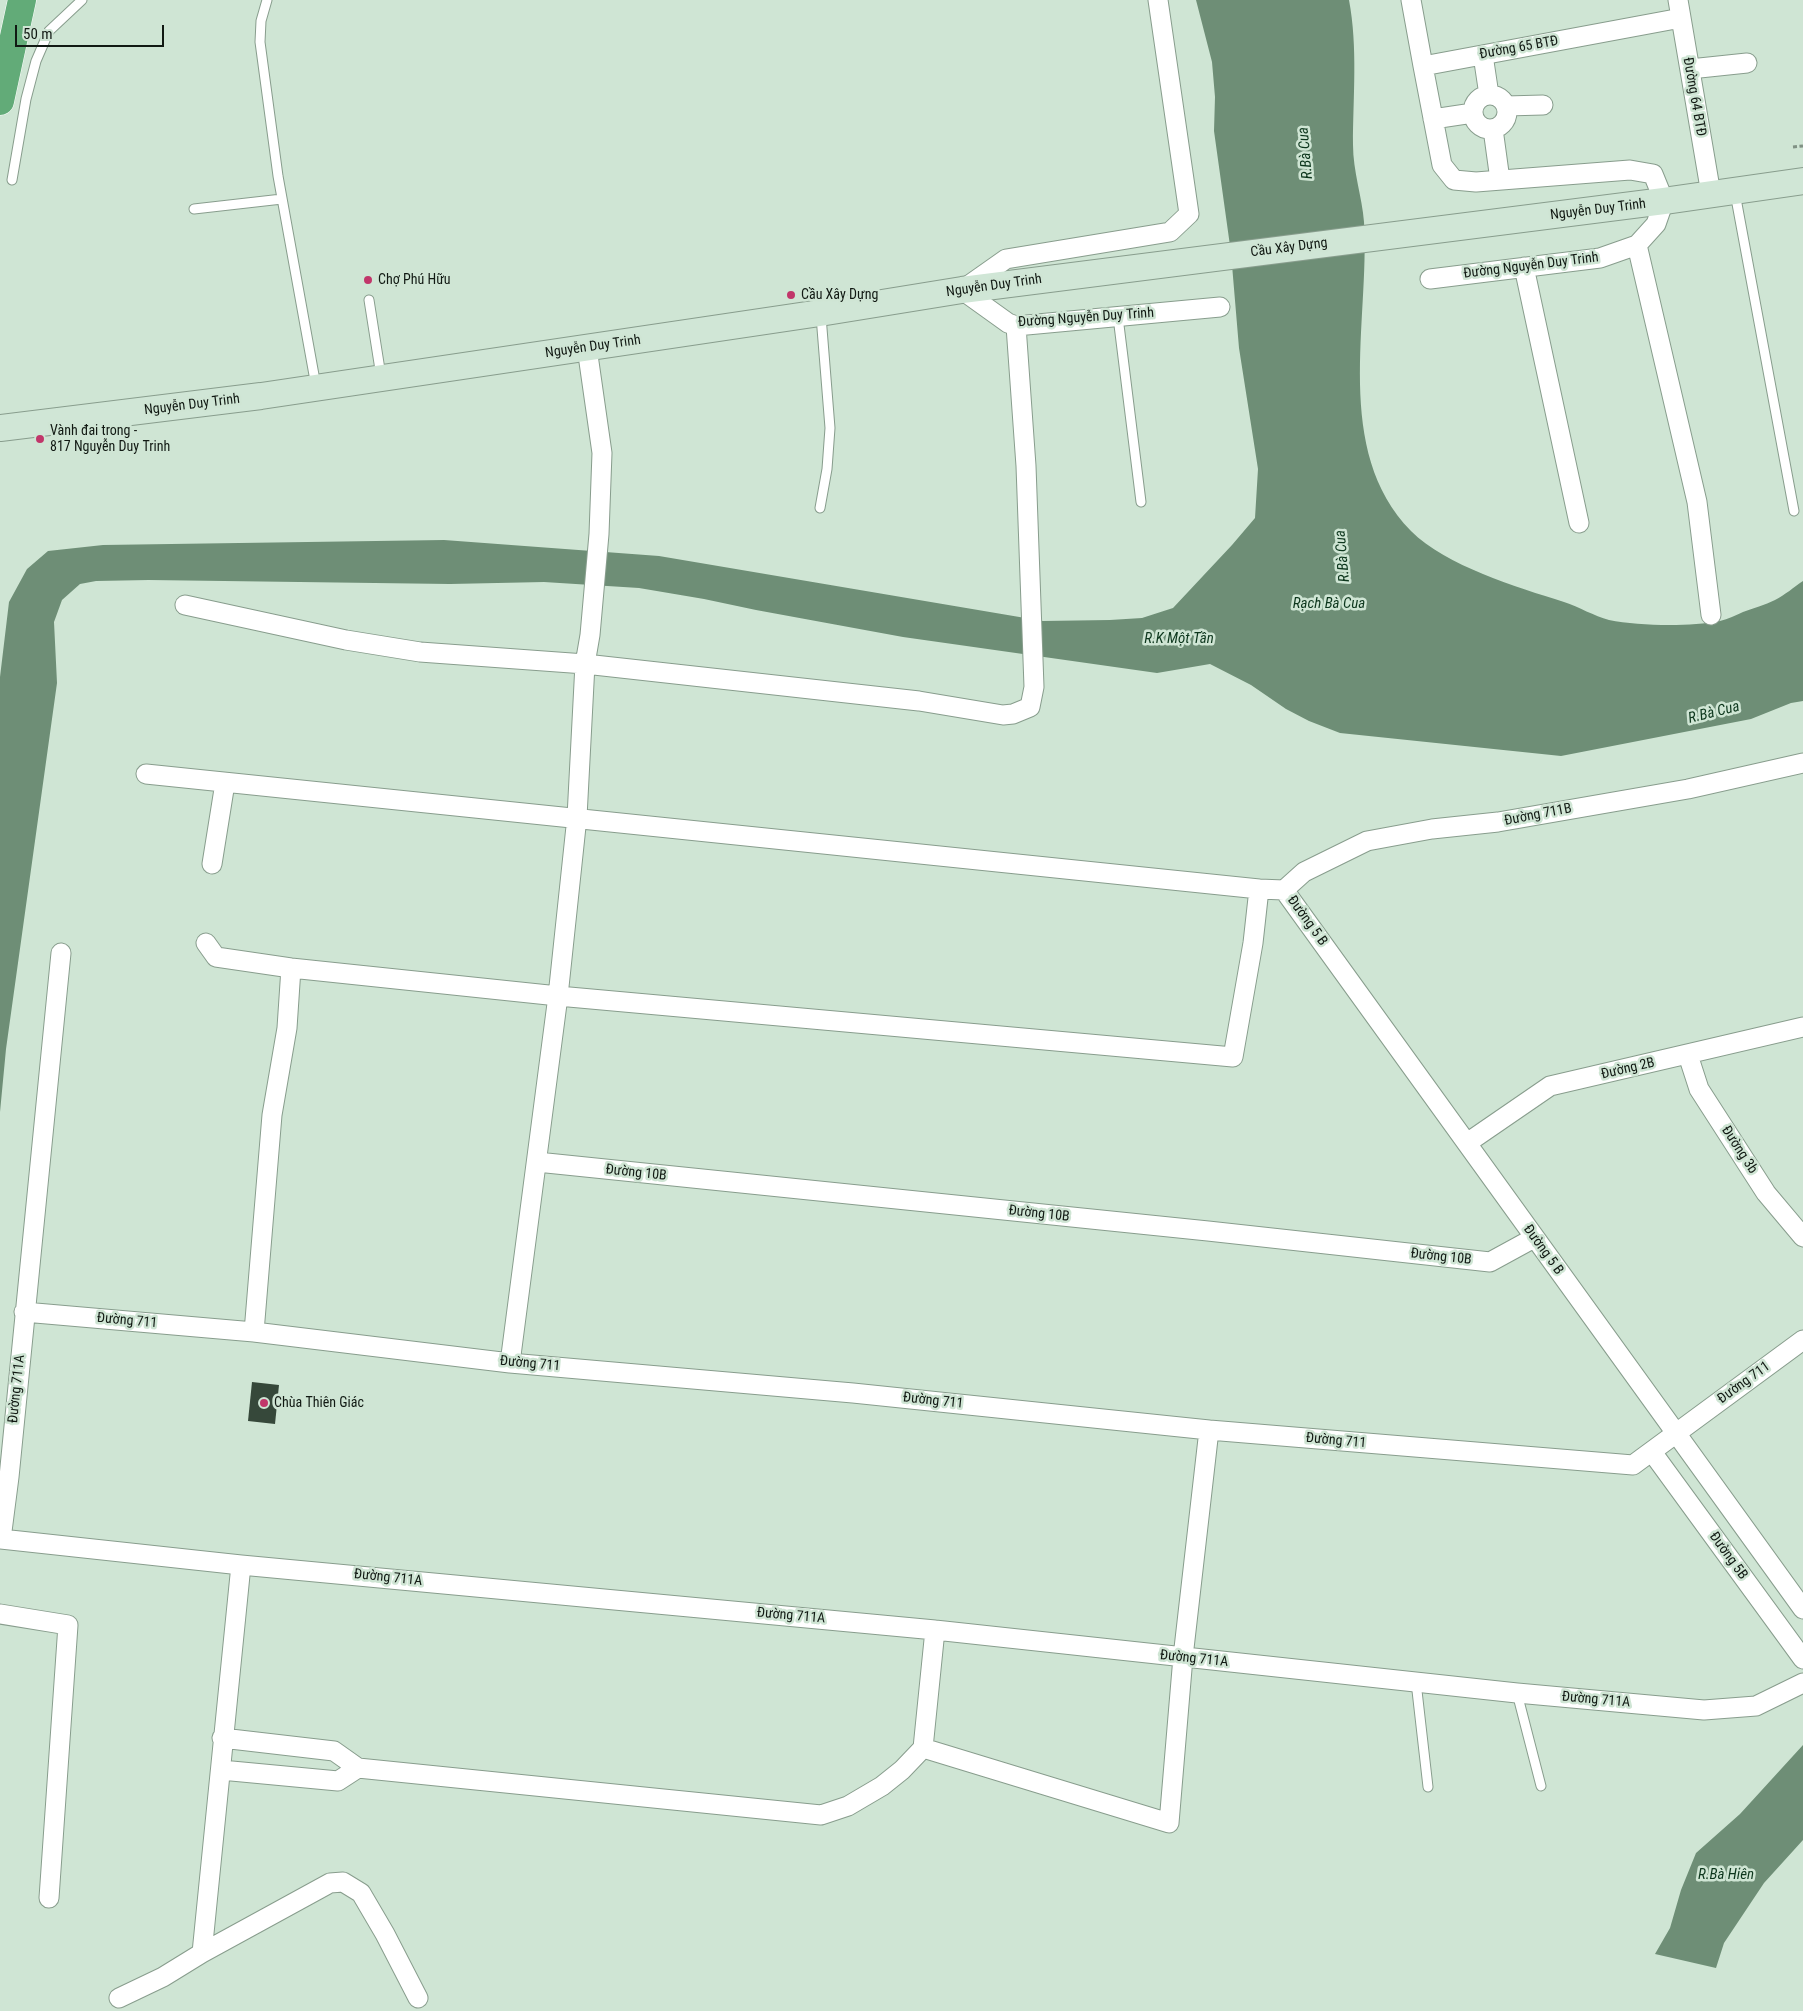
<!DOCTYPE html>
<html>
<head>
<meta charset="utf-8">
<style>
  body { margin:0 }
  #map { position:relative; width:1803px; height:2011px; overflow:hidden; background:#cfe5d4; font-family:"Roboto Condensed",sans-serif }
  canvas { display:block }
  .scale { position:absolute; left:15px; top:25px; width:149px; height:22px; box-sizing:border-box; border:2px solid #111913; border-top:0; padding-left:6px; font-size:15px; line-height:18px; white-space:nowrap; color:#111913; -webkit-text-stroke:4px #cfe5d4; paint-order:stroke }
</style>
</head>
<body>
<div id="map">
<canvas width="1803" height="2011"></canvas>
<div class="scale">50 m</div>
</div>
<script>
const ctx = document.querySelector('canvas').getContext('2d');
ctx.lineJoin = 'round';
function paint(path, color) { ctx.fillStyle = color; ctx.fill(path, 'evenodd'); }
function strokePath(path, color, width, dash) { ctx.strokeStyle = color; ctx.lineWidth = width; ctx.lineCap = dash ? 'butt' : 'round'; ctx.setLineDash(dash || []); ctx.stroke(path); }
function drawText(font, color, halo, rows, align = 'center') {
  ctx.font = font + ' "Roboto Condensed",sans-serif'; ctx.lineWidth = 5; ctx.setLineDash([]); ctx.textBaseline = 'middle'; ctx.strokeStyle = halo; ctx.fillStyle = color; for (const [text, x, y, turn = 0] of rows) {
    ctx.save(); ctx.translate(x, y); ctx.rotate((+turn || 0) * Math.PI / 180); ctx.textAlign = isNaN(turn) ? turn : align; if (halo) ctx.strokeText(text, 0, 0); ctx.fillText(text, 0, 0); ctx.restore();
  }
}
const water = new Path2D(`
  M1196,0h153c9,48 4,97 4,145 0,26 9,52 11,77 6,100 -32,228 47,309 35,35 106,56 153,71 15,5 30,14 45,18 31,6 80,7 111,1 8,-2 16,-6 23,-9 10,-4 22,-7 32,-12 10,-5 19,-13 28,-19v120l-12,2 -40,16 -190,37 -221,-23 -31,-12 -23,-12 -35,-24 -41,-21 -53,9 -254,-36 -147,-27 -52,-11 -65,-11 -95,-6 -94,2 -301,-4 -53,1 -16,3 -18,16 -8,22 3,61 -51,366 -6,63v-435l9,-75 18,-33 21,-18 55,-6 341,-5 215,16 384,65 67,-1 32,-2 31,-10 59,-63 23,-27 3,-49 -19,-121 -8,-95 -17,-122 1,-34 -3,-35z
  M1803,1745v95l-39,43 -40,60 -8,25 -61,-14 15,-26 11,-38 15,-37 44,-39z`);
const building = new Path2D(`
  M252,1382l27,3 -4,39 -27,-3z`);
const path = new Path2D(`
  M1793,147l10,-1`);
const lane = new Path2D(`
  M267,0l-6,21 -1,21 18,134 38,210
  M12,180l14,-81 10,-38 13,-30 33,-31
  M1735,193l59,318
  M194,209l88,-10
  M369,300l12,76
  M1118,317l23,185
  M820,508l7,-39 3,-41 -9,-112
  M1416,1682l12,105
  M1517,1693l24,93`);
const street = new Path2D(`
  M1158,0l31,214 -19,18 -164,27 -44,31 46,33 8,3 204,-19
  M1411,0l12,66 258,-48
  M1678,0l33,194
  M1483,55l6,40
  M1423,66l19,99 12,15 22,2 154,-12 23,4 11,27 -8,23 -19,21 -37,13 -170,21
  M1690,69l57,-6
  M1473 112a17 17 0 1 1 34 0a17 17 0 1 1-34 0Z
  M1506,106l37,-1
  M1433,119l40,-6
  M1493,129l7,51
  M1637,245l60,257 14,113
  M1524,267l55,256
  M185,605l161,35 74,12 165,12 334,37 84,14 10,-1 17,-7 4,-20 -8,-221 -10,-140
  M146,774l1113,115
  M212,864l13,-81
  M1284,890l519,719
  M1284,890l20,-18 63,-31 65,-12 66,-7 190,-33 115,-26
  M206,943l10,14 75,11 267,28 675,61 20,-114 6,-54 25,1
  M61,953l-52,524 -8,62 240,26 694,65 582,63 187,17 52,-4 47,-23
  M1688,1055l11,34 67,104 37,44
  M1467,1143l83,-57 253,-59
  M537,1162l671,69 282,31 44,-24
  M24,1312l230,20 256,31 343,30 356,37 424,35 170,-125
  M254,1332l18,-217 15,-87 4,-60
  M510,1363l48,-367 19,-179 8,-153 5,-29 9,-101 3,-81 -15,-105
  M1652,1452l151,207
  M0,1614l68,11 -19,273
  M222,1738l112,13 24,17
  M923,1748l246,75 14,-166 26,-227
  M221,1770l117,11 20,-13 463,47 27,-9 34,-20 20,-16 21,-22 12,-118
  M202,1953l39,-388
  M119,1998l44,-21 39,-24 128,-70 13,-1 18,11 24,41 33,64`);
const secondary = new Path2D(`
  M0,428l261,-32 559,-83 142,-23 702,-89 139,-20`);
const highway = new Path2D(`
  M0,101l22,-101`);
const markers = [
  [368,280,5,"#c1366a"],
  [791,295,5,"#c1366a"],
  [40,439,5,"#c1366a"],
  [264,1403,5,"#c1366a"]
];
const streetNames = [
  ["Đường 65 BTĐ",1519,48,-10],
  ["Đường 64 BTĐ",1694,97,80],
  ["Nguyễn Duy Trinh",1598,210,-7],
  ["Cầu Xây Dựng",1289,248,-7],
  ["Đường Nguyễn Duy Trinh",1531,266,-7],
  ["Nguyễn Duy Trinh",994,286,-8],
  ["Đường Nguyễn Duy Trinh",1086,318,-4],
  ["Nguyễn Duy Trinh",593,347,-8],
  ["Nguyễn Duy Trinh",192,405,-7],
  ["Đường 711B",1538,815,-11],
  ["Đường 5 B",1307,921,54],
  ["Đường 2B",1628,1069,-13],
  ["Đường 3b",1739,1150,57],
  ["Đường 10B",636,1173,6],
  ["Đường 10B",1039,1214,6],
  ["Đường 5 B",1543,1250,54],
  ["Đường 10B",1441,1257,6],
  ["Đường 711",127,1321,5],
  ["Đường 711",530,1364,5],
  ["Đường 711",1744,1383,-36],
  ["Đường 711A",17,1389,-84],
  ["Đường 711",933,1401,6],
  ["Đường 711",1336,1441,5],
  ["Đường 5B",1728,1556,54],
  ["Đường 711A",388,1578,6],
  ["Đường 711A",791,1616,5],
  ["Đường 711A",1194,1659,6],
  ["Đường 711A",1596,1700,5]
];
const poiNames = [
  ["Chợ Phú Hữu",378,280],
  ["Cầu Xây Dựng",801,295],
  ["Vành đai trong -",50,431],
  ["817 Nguyễn Duy Trinh",50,447],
  ["Chùa Thiên Giác",274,1403]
];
const waterNames = [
  ["R.Bà Cua",1306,153,-95],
  ["R.Bà Cua",1343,556,-95],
  ["Rạch Bà Cua",1329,604],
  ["R.K Một Tần",1179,639],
  ["R.Bà Cua",1714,713,-14],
  ["R.Bà Hiên",1726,1875]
];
paint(water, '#6e8e76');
paint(building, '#36483a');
strokePath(lane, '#889d8d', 11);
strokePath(street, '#889d8d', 21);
strokePath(secondary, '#889d8d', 28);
strokePath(highway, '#fff', 29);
strokePath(path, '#809184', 3, [4, 2.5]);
strokePath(lane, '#fff', 9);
strokePath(street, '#fff', 19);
strokePath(secondary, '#d0e6d6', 26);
strokePath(highway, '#62ab78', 28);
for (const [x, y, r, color] of markers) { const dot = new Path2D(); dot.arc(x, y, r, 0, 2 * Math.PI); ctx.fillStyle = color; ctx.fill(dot); strokePath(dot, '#cfe5d4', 2); }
drawText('14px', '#111913', '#cfe5d4', streetNames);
drawText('14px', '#111913', '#cfe5d4', poiNames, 'left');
drawText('italic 15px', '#0d371d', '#cfe5d4', waterNames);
</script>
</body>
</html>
